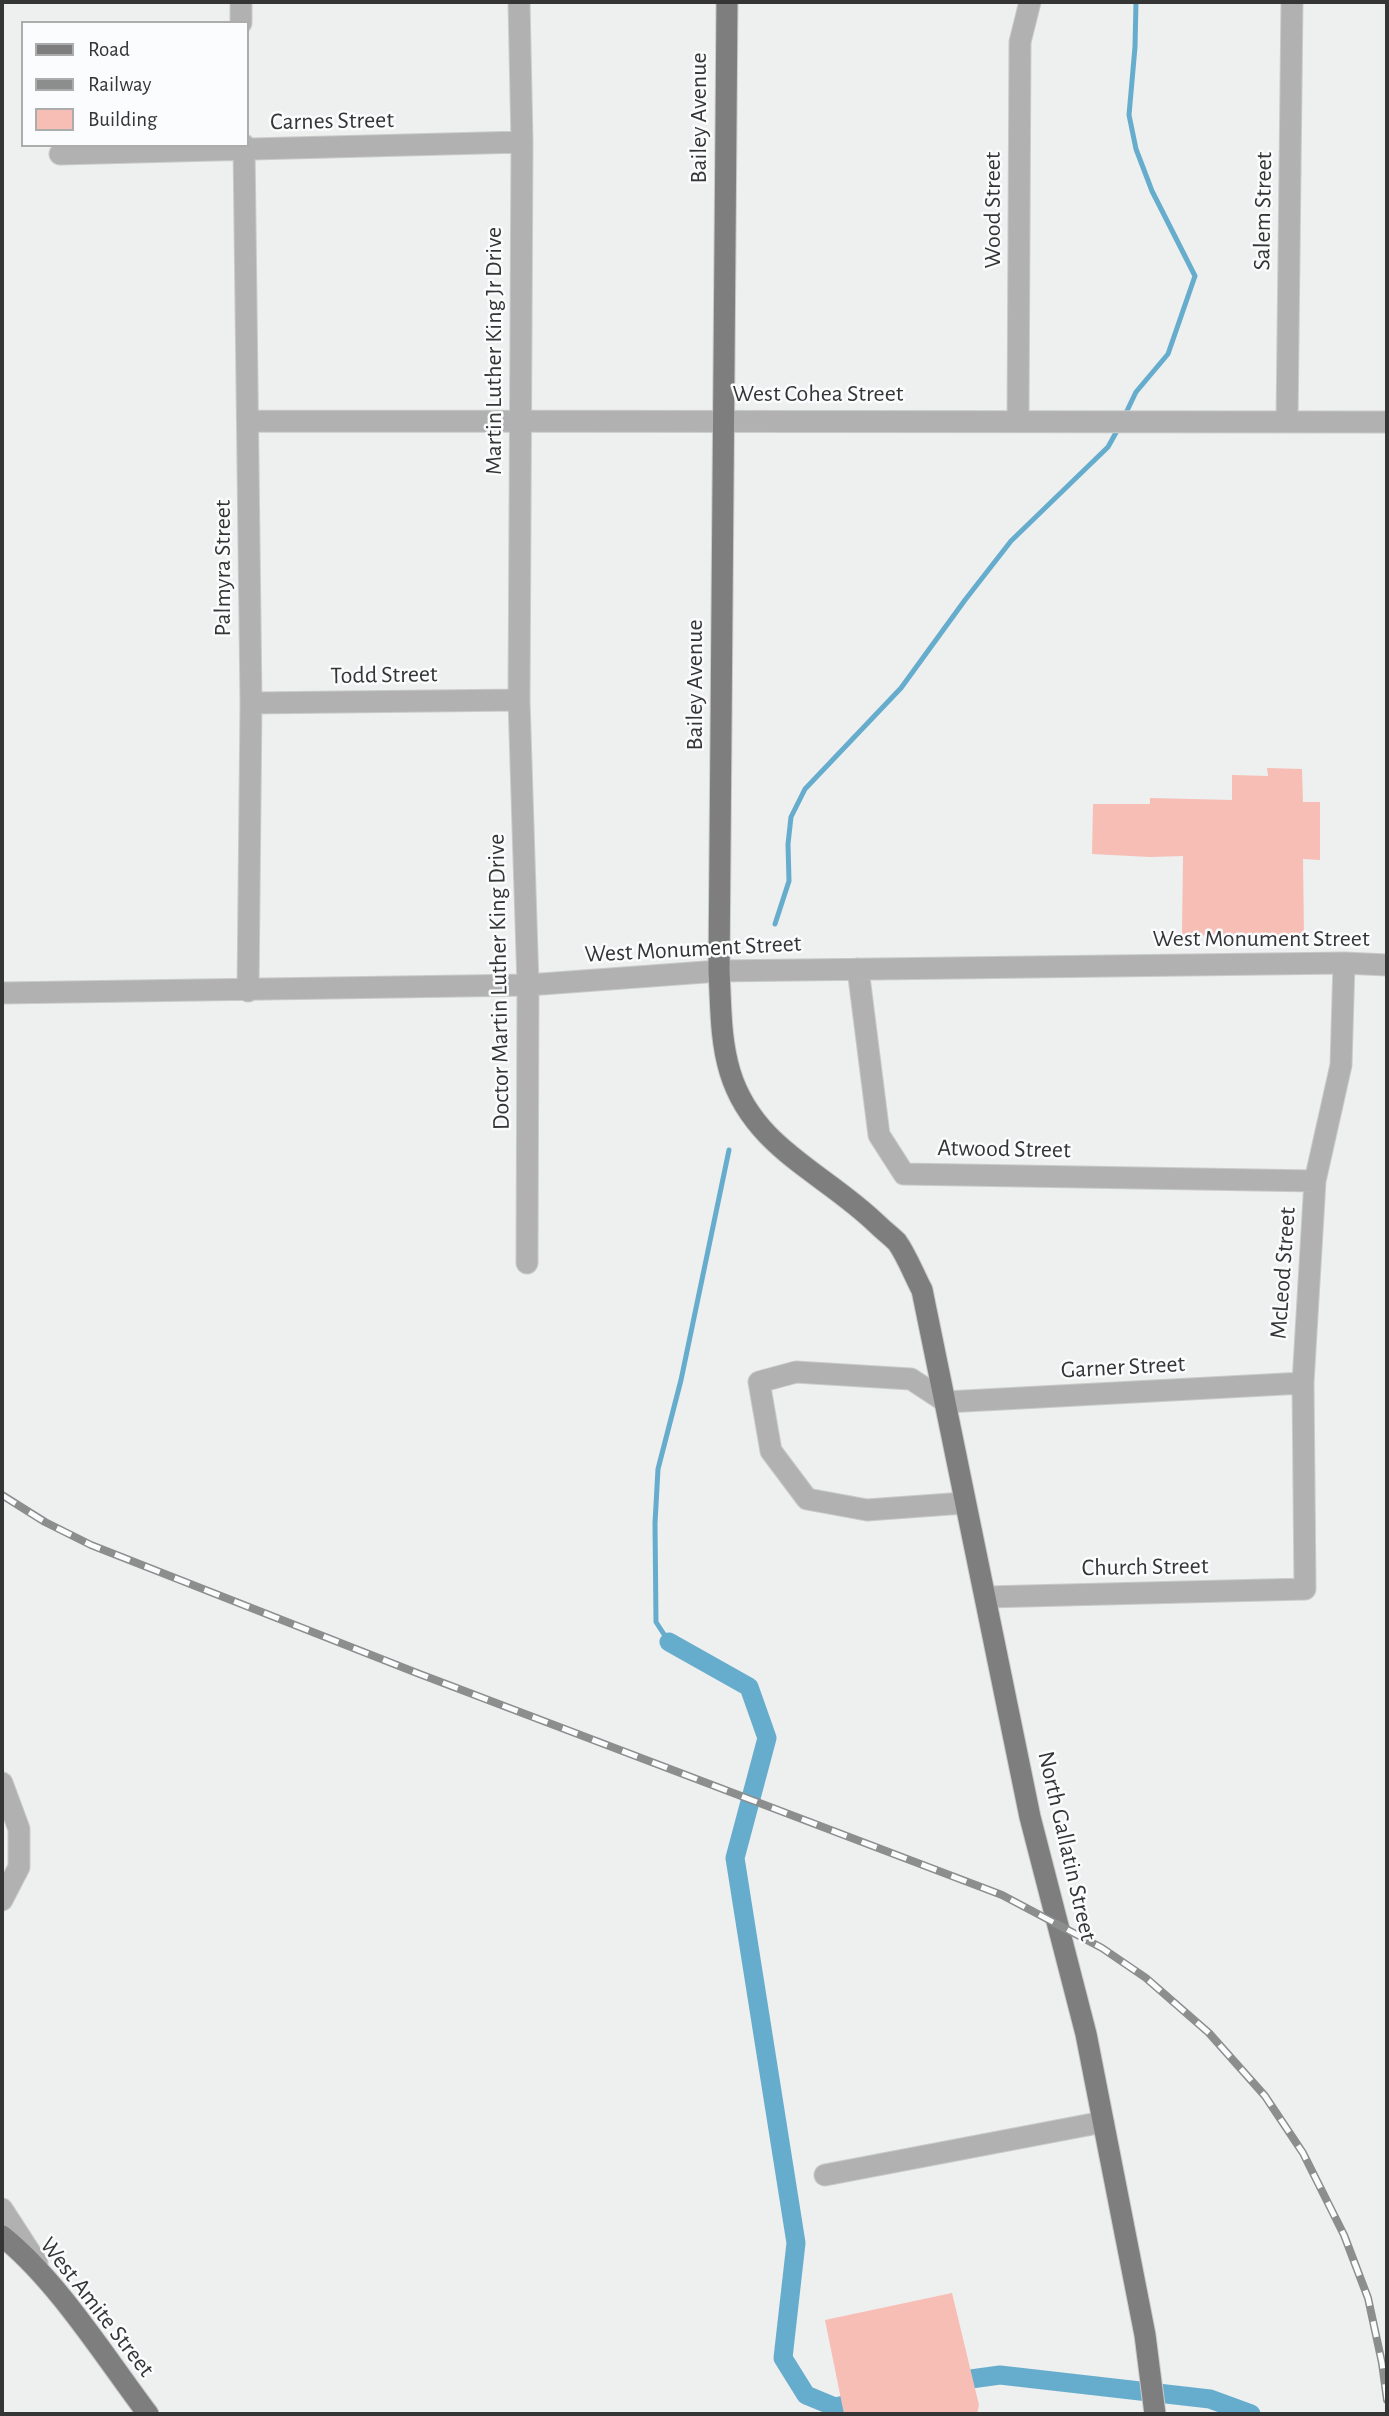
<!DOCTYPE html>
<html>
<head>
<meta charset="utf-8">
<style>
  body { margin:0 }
  #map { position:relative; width:1389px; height:2416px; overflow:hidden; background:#eeefef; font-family:"Alegreya Sans",sans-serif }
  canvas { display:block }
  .frame { position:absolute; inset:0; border:4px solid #353536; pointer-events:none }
  .legend { position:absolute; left:21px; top:21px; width:228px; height:126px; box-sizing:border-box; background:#fbfcfd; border:2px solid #acacad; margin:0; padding:9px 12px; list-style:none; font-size:21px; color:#353536 }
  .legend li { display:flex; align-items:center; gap:14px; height:35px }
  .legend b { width:35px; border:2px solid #acacad }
</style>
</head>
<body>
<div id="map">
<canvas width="1389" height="2416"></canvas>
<div class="frame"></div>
<ul class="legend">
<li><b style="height:9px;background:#7f7e7e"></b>Road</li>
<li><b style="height:9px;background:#8c8d8d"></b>Railway</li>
<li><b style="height:19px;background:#f7beb5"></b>Building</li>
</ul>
</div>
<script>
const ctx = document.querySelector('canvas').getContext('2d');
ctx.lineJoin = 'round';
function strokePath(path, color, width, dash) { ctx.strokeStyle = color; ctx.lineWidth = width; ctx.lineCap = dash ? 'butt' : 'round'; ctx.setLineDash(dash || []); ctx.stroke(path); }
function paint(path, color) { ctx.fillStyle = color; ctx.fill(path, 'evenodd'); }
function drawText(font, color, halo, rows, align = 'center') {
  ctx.font = font + ' "Alegreya Sans",sans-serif'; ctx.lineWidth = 5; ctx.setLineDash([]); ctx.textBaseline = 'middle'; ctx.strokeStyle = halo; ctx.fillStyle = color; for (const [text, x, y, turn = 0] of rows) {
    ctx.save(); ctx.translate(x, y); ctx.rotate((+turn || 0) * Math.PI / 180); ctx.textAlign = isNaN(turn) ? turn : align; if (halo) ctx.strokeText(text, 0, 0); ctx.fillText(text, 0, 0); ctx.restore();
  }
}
const stream = new Path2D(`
  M1124,417l12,-25 32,-38 27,-78 -43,-85 -16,-42 -7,-34 6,-68 1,-45
  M775,924l14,-43 -1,-37 3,-27 14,-28 96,-101 64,-88 46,-59 97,-94 10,-18
  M669,1642l-13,-20 -1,-99 3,-54 23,-89 48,-230`);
const canal = new Path2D(`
  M669,1642l80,45 18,51 -32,120 61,385 -13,115 23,37 29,12 33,-7
  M949,2382l51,-7 210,24 41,15`);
const building = new Path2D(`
  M1267,768l35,1 1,33h17v58l-17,-1 1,79 -122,-3 1,-79 -33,1 -58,-3 1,-50h57v-6l82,2v-25l36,1z
  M952,2293l27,112 -2,9h-133l-19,-94z`);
const minor = new Path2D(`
  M241,2v21
  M519,2l3,140 -3,558 9,285 -1,278
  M244,145l7,558 -3,288
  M60,154l462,-12
  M1018,420l2,-378 10,-40
  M248,421l1139,1
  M1287,422l5,-420
  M251,703l268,-3
  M858,969l21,166 25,39 411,7
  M2,993l526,-8 191,-14 625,-8 43,2
  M964,1503l-97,7 -60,-11 -36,-48 -12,-69 37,-10 115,7 35,23 357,-19
  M986,1597l319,-8 -2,-206 12,-202 26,-116 3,-102
  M2,1783l17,46v38l-17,33
  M825,2175l278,-53
  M2,2209l35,54`);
const major = new Path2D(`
  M727,2l-8,969c2,34 1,68 11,101 23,76 95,101 147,152 6,6 14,12 20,18 10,14 17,33 25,48l108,527 56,217 59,301 10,79
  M2,2236c55,44 103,121 146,178`);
const rail = new Path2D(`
  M2,1495l43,27 46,23 326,128 585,222 100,53 44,30 63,55 56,63 38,57 41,82 24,63 14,65 5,37`);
const streetNames = [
  ["Bailey Avenue",699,118,-90],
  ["Carnes Street",332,121,-1],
  ["Wood Street",993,210,-90],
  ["Salem Street",1263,211,-89],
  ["Martin Luther King Jr Drive",494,351,-90],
  ["West Cohea Street",818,394],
  ["Palmyra Street",223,568,-90],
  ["Todd Street",384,675,-1],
  ["Bailey Avenue",695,685,-90],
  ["West Monument Street",1261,939],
  ["West Monument Street",693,949,-3],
  ["Doctor Martin Luther King Drive",499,982,-91],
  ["Atwood Street",1004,1149,1],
  ["McLeod Street",1283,1273,-86],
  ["Garner Street",1123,1367,-3],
  ["Church Street",1145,1567,-1],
  ["North Gallatin Street",1067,1846,77],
  ["West Amite Street",97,2307,52]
];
strokePath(stream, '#66adcd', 5);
strokePath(canal, '#66adcd', 19);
paint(building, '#f7beb5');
strokePath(minor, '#c9caca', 23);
strokePath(major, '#c9caca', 23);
strokePath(minor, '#b2b1b1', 21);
strokePath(major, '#7f7e7e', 21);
strokePath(rail, '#8c8d8d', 8);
strokePath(rail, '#fbfcfd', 5, [16]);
drawText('24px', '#353536', '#fbfcfd', streetNames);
</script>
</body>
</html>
